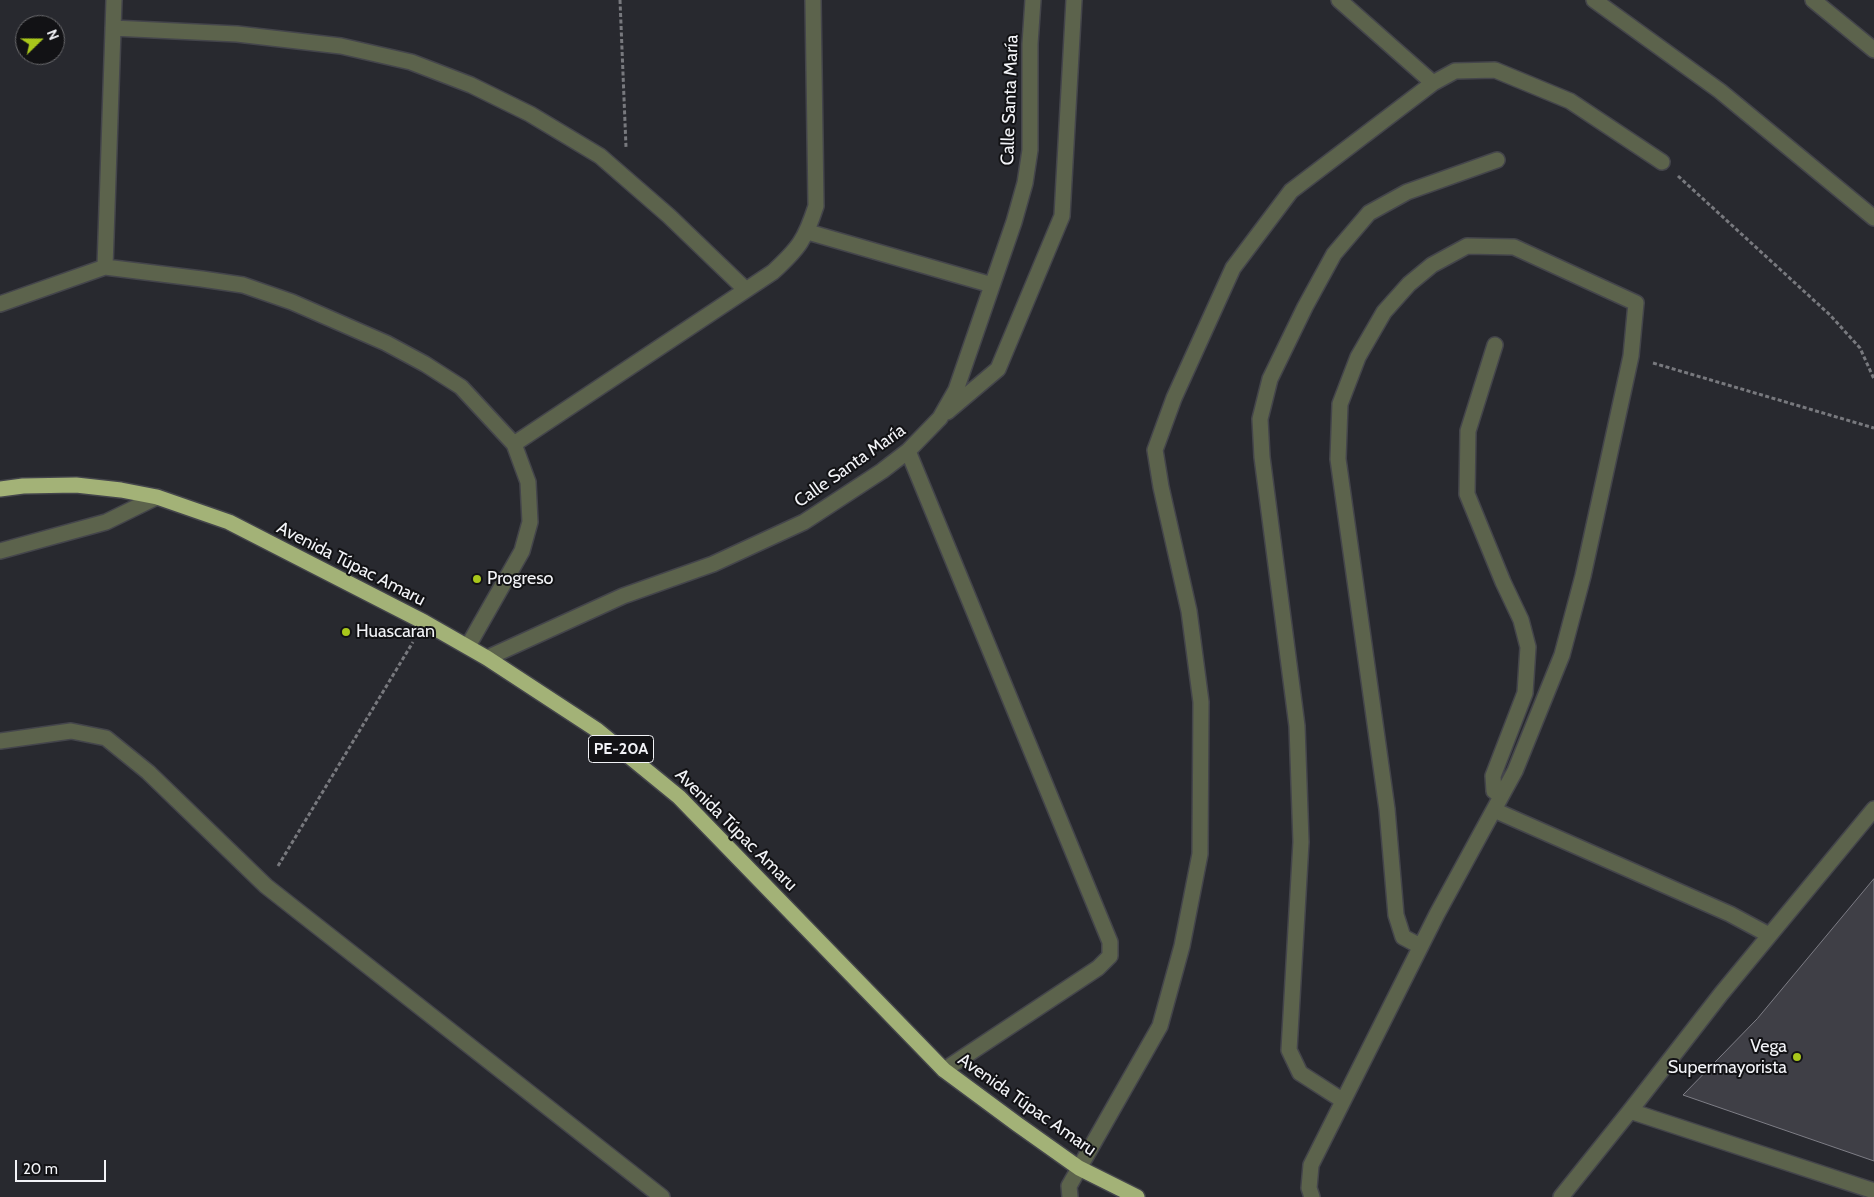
<!DOCTYPE html>
<html>
<head>
<meta charset="utf-8">
<style>
  body { margin:0 }
  #map { position:relative; width:1874px; height:1197px; overflow:hidden; background:#28292f; font-family:Cabin,sans-serif }
  canvas { display:block }
  .north { position:absolute; left:15px; top:15px; width:50px; height:50px; box-sizing:border-box; background:#121215; border:1px solid #6c6c6f; border-radius:50%; rotate:68deg; font-size:14px; font-weight:700; line-height:20px; text-align:center; color:#f2f3f7 }
  .north::after { content:''; display:block; margin:auto; width:18px; height:22px; background:#a9c71b; clip-path:polygon(50% 0,100% 100%,50% 72%,0 100%) }
  .scale { position:absolute; left:15px; top:1160px; width:91px; height:22px; box-sizing:border-box; border:2px solid #f2f3f7; border-top:0; padding-left:6px; font-size:15px; line-height:18px; white-space:nowrap; color:#f2f3f7; -webkit-text-stroke:4px #121215; paint-order:stroke }
</style>
</head>
<body>
<div id="map">
<canvas width="1874" height="1197"></canvas>
<div class="north">N</div>
<div class="scale">20 m</div>
</div>
<script>
const ctx = document.querySelector('canvas').getContext('2d');
ctx.lineJoin = 'round';
function paint(path, color) { ctx.fillStyle = color; ctx.fill(path, 'evenodd'); }
function strokePath(path, color, width, dash) { ctx.strokeStyle = color; ctx.lineWidth = width; ctx.lineCap = dash ? 'butt' : 'round'; ctx.setLineDash(dash || []); ctx.stroke(path); }
function drawText(font, color, halo, rows, align = 'center') {
  ctx.font = font + ' Cabin,sans-serif'; ctx.lineWidth = 4; ctx.setLineDash([]); ctx.textBaseline = 'middle'; ctx.strokeStyle = halo; ctx.fillStyle = color; for (const [text, x, y, turn = 0] of rows) {
    ctx.save(); ctx.translate(x, y); ctx.rotate((+turn || 0) * Math.PI / 180); ctx.textAlign = isNaN(turn) ? turn : align; if (halo) ctx.strokeText(text, 0, 0); ctx.fillText(text, 0, 0); ctx.restore();
  }
}
const building = new Path2D(`
  M1874,879v282l-191,-66 74,-76z`);
const path = new Path2D(`
  M620,0l6,147
  M1678,176l152,139 30,33 14,31
  M1653,363l221,65
  M278,866l135,-224`);
const minor = new Path2D(`
  M1339,0l94,83
  M1594,0l126,91 154,127
  M1813,0l61,50
  M113,28l124,6 104,12 70,16 60,23 59,29 70,42 69,60 76,73
  M808,232l184,53
  M105,267l9,-267
  M0,304l105,-37 97,12 41,6 49,17 94,41 39,21 36,23 53,57 14,38 2,40 -8,29 -54,95
  M1495,345l-27,86 -1,63 36,88 18,38 7,27 -3,46 -32,83 1,15 7,5
  M947,412l51,-43 64,-153 12,-216
  M514,444l259,-172c26,-24 32,-32 43,-66l-3,-206
  M908,451l202,491v14l-12,12 -154,102
  M0,551l106,-29 51,-25
  M487,658l136,-62 90,-32 91,-42 78,-51 26,-20 32,-33 16,-28 58,-168 11,-39 5,-33v-106l3,-44
  M0,741l71,-10 35,7 42,34 118,114 396,311
  M1494,810l236,104 39,21
  M1342,1100l-42,-27 -11,-23 12,-208 -4,-116 -35,-269 -2,-38 10,-40 35,-72 29,-53 35,-41 38,-21 90,-32
  M1630,1111l244,80
  M1070,1197l-1,-11 91,-160 22,-80 18,-92 1,-152 -12,-91 -28,-124 -6,-37 19,-52 59,-130 58,-77 142,-108 22,-12 40,-1 75,31 92,61
  M1312,1197l-3,-9 2,-23 126,-251 78,-143 47,-116 21,-79 48,-220 5,-53 -122,-56 -47,-1 -35,19 -23,19 -25,28 -26,45 -18,47 -2,55 49,350 9,106 7,22 17,9
  M1561,1197l69,-86 91,-117 153,-185`);
const highway = new Path2D(`
  M0,489l23,-3 53,-1 45,5 36,7 72,25 195,100 63,36 110,72 82,67 265,273 73,54 62,44 58,29`);
const markers = [
  [477,579,5,"#a9c71b"],
  [346,632,5,"#a9c71b"],
  [1797,1057,5,"#a9c71b"]
];
const shields = [
  [621,749,65]
];
const shieldNames = [
  ["PE-20A",621,749]
];
const streetNames = [
  ["Calle Santa María",1010,100,-88],
  ["Calle Santa María",850,466,-35],
  ["Avenida Túpac Amaru",351,564,27],
  ["Avenida Túpac Amaru",736,830,45],
  ["Avenida Túpac Amaru",1027,1105,35]
];
const poiNames = [
  ["Progreso",487,579],
  ["Huascaran",356,632],
  ["Vega",1787,1047,"right"],
  ["Supermayorista",1787,1068,"right"]
];
paint(building, '#3f3f46');
strokePath(building, '#7e7e86', 1);
strokePath(minor, '#44454b', 18);
strokePath(highway, '#44454b', 18);
strokePath(path, '#78797e', 3, [4, 2.5]);
strokePath(minor, '#5c634c', 15);
strokePath(highway, '#a3b277', 15);
for (const [x, y, r, color] of markers) { const dot = new Path2D(); dot.arc(x, y, r, 0, 2 * Math.PI); ctx.fillStyle = color; ctx.fill(dot); strokePath(dot, '#121215', 2); }
for (const [x, y, w] of shields) { const box = new Path2D(); box.roundRect(x - w / 2, y - 13.5, w, 27, 4); ctx.fillStyle = '#121215'; ctx.fill(box); strokePath(box, '#f2f3f7', 1); }
drawText('bold 16px', '#f2f3f7', null, shieldNames);
drawText('18px', '#f2f3f7', '#121215', streetNames);
drawText('18px', '#f2f3f7', '#121215', poiNames, 'left');
</script>
</body>
</html>
